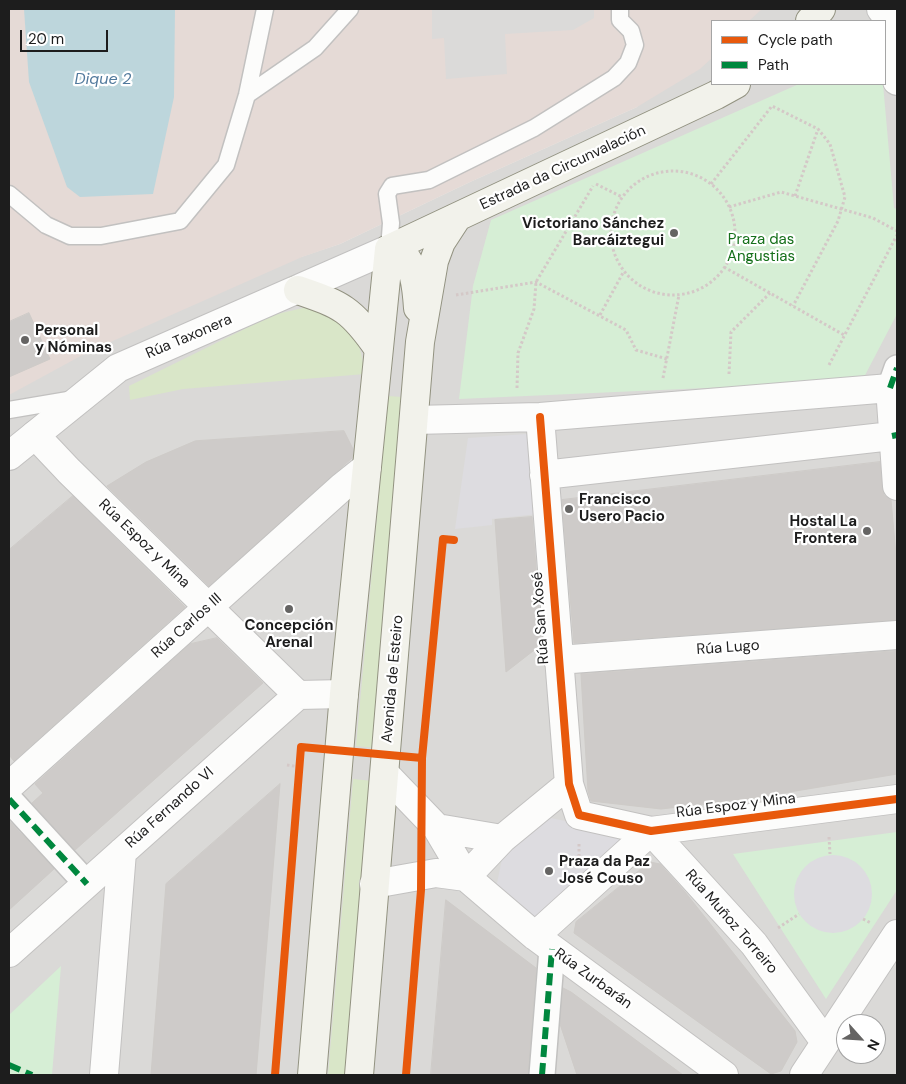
<!DOCTYPE html>
<html>
<head>
<meta charset="utf-8">
<style>
  body { margin:0 }
  #map { position:relative; width:906px; height:1084px; overflow:hidden; background:#ebe9e6; font-family:"DM Sans",sans-serif }
  canvas { display:block }
  .frame { position:absolute; inset:0; border:10px solid #1d1d1d; pointer-events:none }
  .legend { position:absolute; left:711px; top:20px; width:175px; height:65px; box-sizing:border-box; background:#fff; border:1px solid #a5a5a5; margin:0; padding:6px 9px; list-style:none; font-size:15px; color:#1d1d1d }
  .legend li { display:flex; align-items:center; gap:10px; height:25px }
  .legend b { width:25px; border:1px solid #a5a5a5 }
  .north { position:absolute; left:836px; top:1014px; width:50px; height:50px; box-sizing:border-box; background:#fff; border:1px solid #a5a5a5; border-radius:50%; rotate:116deg; font-size:14px; font-weight:700; line-height:20px; text-align:center; color:#1d1d1d }
  .north::after { content:''; display:block; margin:auto; width:18px; height:22px; background:#656463; clip-path:polygon(50% 0,100% 100%,50% 72%,0 100%) }
  .scale { position:absolute; left:20px; top:30px; width:88px; height:22px; box-sizing:border-box; border:2px solid #1d1d1d; border-top:0; padding-left:6px; font-size:15px; line-height:18px; white-space:nowrap; color:#1d1d1d; -webkit-text-stroke:4px #fff; paint-order:stroke }
</style>
</head>
<body>
<div id="map">
<canvas width="906" height="1084"></canvas>
<div class="frame"></div>
<ul class="legend">
<li><b style="height:6px;background:#e8590c"></b>Cycle path</li>
<li><b style="height:6px;background:#00873e"></b>Path</li>
</ul>
<div class="north">N</div>
<div class="scale">20 m</div>
</div>
<script>
const ctx = document.querySelector('canvas').getContext('2d');
ctx.lineJoin = 'round';
function paint(path, color) { ctx.fillStyle = color; ctx.fill(path, 'evenodd'); }
function strokePath(path, color, width, dash) { ctx.strokeStyle = color; ctx.lineWidth = width; ctx.lineCap = dash ? 'butt' : 'round'; ctx.setLineDash(dash || []); ctx.stroke(path); }
function drawText(font, color, halo, rows, align = 'center') {
  ctx.font = font + ' "DM Sans",sans-serif'; ctx.lineWidth = 4.5; ctx.setLineDash([]); ctx.textBaseline = 'middle'; ctx.strokeStyle = halo; ctx.fillStyle = color; for (const [text, x, y, turn = 0] of rows) {
    ctx.save(); ctx.translate(x, y); ctx.rotate((+turn || 0) * Math.PI / 180); ctx.textAlign = isNaN(turn) ? turn : align; if (halo) ctx.strokeText(text, 0, 0); ctx.fillText(text, 0, 0); ctx.restore();
  }
}
const residential = new Path2D(`
  M706,9h191v1066h-888v-714l54,-25 277,-92 130,-62 167,-75zM712,21h173v63h-173zM846,1024h30v30h-30z`);
const military = new Path2D(`
  M9,9h753l-13,12h-37v37l-12,11 -63,38 -167,75 -130,62 -38,13 -214,95 -79,43z`);
const grass = new Path2D(`
  M307,307c43,9 52,26 58,67l-182,15 -53,11 -1,-14 144,-71z
  M388,396l14,1 -26,351 -20,-2z
  M353,779l20,2 -25,294h-20z`);
const park = new Path2D(`
  M799,84h84l11,124 3,1v105l-35,67 -403,18 14,-113 18,-66z
  M897,832v58l-71,109 -93,-145z
  M61,966l-9,109h-43v-60z`);
const parking = new Path2D(`
  M594,9v9l-21,12 -68,4 2,40 -61,5 -2,-41 -12,1v-30z`);
const plaza = new Path2D(`
  M541,433l6,80 -55,6v6l-37,4 13,-91z
  M546,817l91,19 -96,87 -45,-35 7,-34z
  M794 894a39 39 0 1 1 78 0a39 39 0 1 1-78 0Z`);
const water = new Path2D(`
  M24,9h151l-1,88 -21,97 -73,3 -13,-10 -38,-105z`);
const building = new Path2D(`
  M29,313l21,46 -41,18v-55z
  M344,431l9,18 -1,9 -143,128 -102,-100 39,-24 49,-21z
  M880,462l2,26 2,7 7,5 6,66v54l-323,23 -12,-143z
  M73,496l112,111 -171,154 -5,-6v-205z
  M532,517l10,127 -36,28 -11,-152z
  M217,638l46,45 -188,167 -43,-47 11,-10 -8,-9 155,-140z
  M897,651v123l-149,25 -87,10 -70,-8 -3,-10 -7,-117z
  M280,784l-24,291h-105l15,-191z
  M10,822l44,47 -45,41v-87z
  M650,862l10,2 25,28 110,139 2,11 -16,29 -10,3 -197,-141 2,-11z
  M446,900l90,68 -8,107h-97z
  M563,988l8,4 112,83h-106l-17,-51z`);
const path = new Path2D(`
  M611 233a62 62 0 1 1 124 0a62 62 0 1 1-124 0Z
  M596,184l26,13
  M711,184l61,-78 46,23 12,15 15,53 -7,24 -45,85
  M795,196l23,-67
  M729,207l52,-15 92,26 24,13
  M724,267l120,68
  M456,295l80,-13 90,48 10,20 31,9
  M600,315l24,-44
  M829,365l68,-130
  M729,374l2,-42 39,-39
  M663,378l16,-83
  M517,388l1,-35 16,-44 2,-27 57,-96
  M287,765l13,2
  M829,837l1,17
  M579,844v13
  M863,919l8,4
  M778,928l21,-14`);
const service = new Path2D(`
  M247,95l68,-47 35,-39
  M9,194l37,31 24,11h31l79,-15 46,-56 21,-70 18,-86
  M389,249l2,-26 -4,-29 5,-8 37,-6 105,-52 80,-50 14,-15 7,-18 -4,-14 -11,-11v-11
  M9,410l65,-11`);
const pedestrian = new Path2D(`
  M890,388l7,-20
  M9,799l78,85
  M542,1075l10,-126`);
const minor = new Path2D(`
  M881,9l10,13 6,59
  M540,417l29,367 10,31 72,16 246,-32
  M414,420l126,-3 350,-29 7,98
  M35,435l34,36 229,224
  M544,475l348,-39
  M558,660l339,-25
  M386,775l51,53 65,11
  M9,786l333,-299 25,-20
  M437,828l29,49 69,59 189,139
  M651,831l103,113 71,98
  M466,877l36,-38 67,-55
  M374,884l62,-11 30,4
  M535,936l116,-105
  M9,953l289,-258 46,-1
  M104,1075l18,-223
  M804,1075l93,-141`);
const tertiary = new Path2D(`
  M9,456l109,-88 271,-119`);
const secondary = new Path2D(`
  M810,21l11,-12
  M389,249l327,-154 20,-11
  M389,249c3,1 9,2 12,4 14,10 16,39 17,55
  M298,290c44,15 53,19 80,58
  M312,1075l32,-381 45,-445
  M359,1075l61,-733 14,-81 7,-19 15,-23`);
const quiet = new Path2D(`
  M890,388l7,-20
  M892,436l5,-1
  M9,799l78,85
  M9,1065l23,10
  M542,1075l10,-126`);
const cycleway = new Path2D(`
  M540,417l29,367 10,31 72,16 246,-32
  M422,758l21,-219 11,1
  M275,1075l26,-328 121,11 -1,132 -15,185`);
const markers = [
  [674,233,5,"#656463"],
  [25,340,5,"#656463"],
  [569,509,5,"#656463"],
  [867,531,5,"#656463"],
  [289,609,5,"#656463"],
  [549,871,5,"#656463"]
];
const streetNames = [
  ["Estrada da Circunvalación",563,168,-25],
  ["Rúa Taxonera",189,337,-23],
  ["Rúa Espoz y Mina",144,544,44],
  ["Rúa San Xosé",541,618,-94],
  ["Rúa Carlos III",187,626,-42],
  ["Rúa Lugo",728,648,-4],
  ["Avenida de Esteiro",393,679,-85],
  ["Rúa Espoz y Mina",736,806,-7],
  ["Rúa Fernando VI",170,808,-42],
  ["Rúa Muñoz Torreiro",731,922,49],
  ["Rúa Zurbarán",593,979,36]
];
const poiNames = [
  ["Victoriano Sánchez",664,224,"right"],
  ["Barcáiztegui",664,241,"right"],
  ["Personal",35,331],
  ["y Nóminas",35,348],
  ["Francisco",579,500],
  ["Usero Pacio",579,517],
  ["Hostal La",857,522,"right"],
  ["Frontera",857,539,"right"],
  ["Concepción",289,626,"center"],
  ["Arenal",289,643,"center"],
  ["Praza da Paz",559,862],
  ["José Couso",559,879]
];
const parkNames = [
  ["Praza das",761,240],
  ["Angustias",761,257]
];
const waterNames = [
  ["Dique 2",103,80]
];
paint(residential, '#dad9d7');
paint(military, '#e5dad6');
paint(grass, '#d9e6c8');
paint(park, '#d6eed5');
paint(parking, '#dbdad9');
paint(plaza, '#dddce0');
paint(water, '#bdd6dc');
paint(building, '#cecbc9');
strokePath(building, '#cecbc8', 1);
strokePath(service, '#c2c1c0', 19);
strokePath(pedestrian, '#c2c1c0', 28);
strokePath(minor, '#c2c1c0', 30);
strokePath(tertiary, '#c2c1c0', 30);
strokePath(secondary, '#929280', 30);
strokePath(path, '#d4c8c7', 3, [2.5, 2.5]);
strokePath(service, '#fcfcfb', 16);
strokePath(pedestrian, '#fcfcfb', 25);
strokePath(minor, '#fcfcfb', 28);
strokePath(tertiary, '#fcfcfb', 28);
strokePath(secondary, '#f2f2eb', 28);
strokePath(quiet, '#00873e', 6, [12, 6]);
strokePath(cycleway, '#e8590c', 8);
for (const [x, y, r, color] of markers) { const dot = new Path2D(); dot.arc(x, y, r, 0, 2 * Math.PI); ctx.fillStyle = color; ctx.fill(dot); strokePath(dot, '#fff', 2); }
drawText('15px', '#1d1d1d', '#fff', streetNames);
drawText('bold 15px', '#1d1d1d', '#fff', poiNames, 'left');
drawText('15px', '#16701b', '#fff', parkNames);
drawText('italic 16px', '#51799c', '#fff', waterNames);
</script>
</body>
</html>
